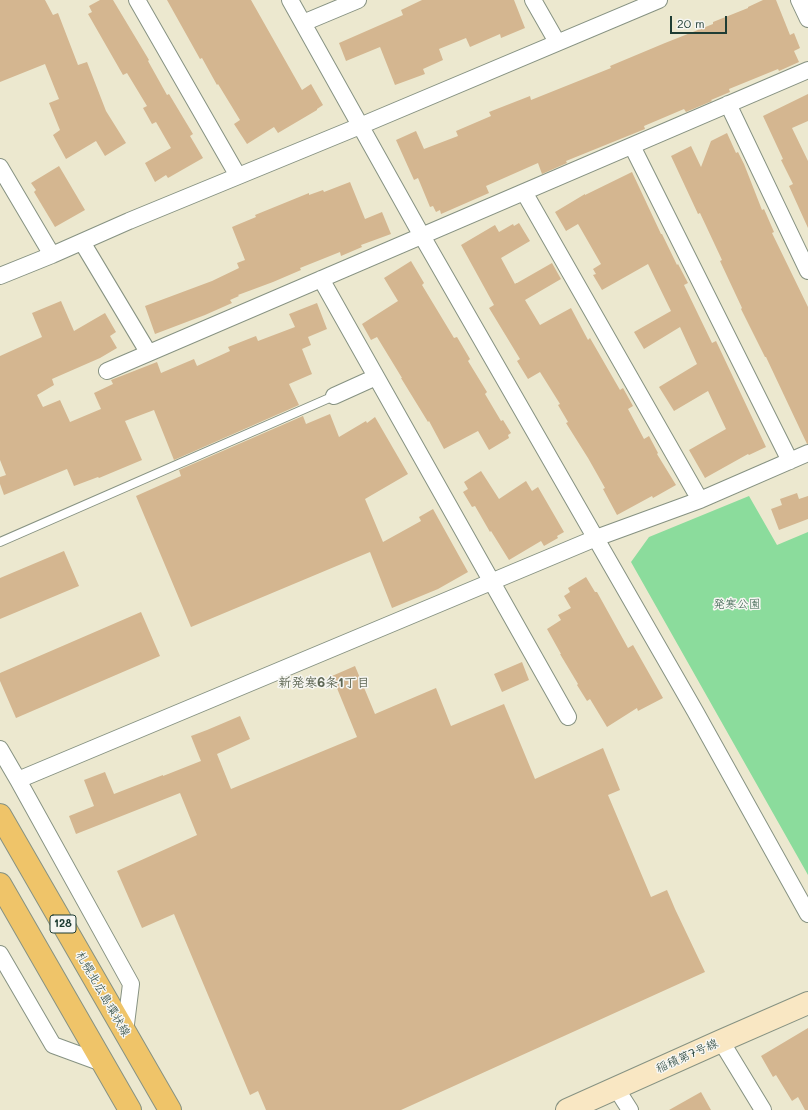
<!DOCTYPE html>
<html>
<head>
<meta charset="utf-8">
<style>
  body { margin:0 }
  #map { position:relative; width:808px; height:1110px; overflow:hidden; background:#ece8cf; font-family:Mali,sans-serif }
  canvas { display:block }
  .scale { position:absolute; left:670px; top:16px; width:57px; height:18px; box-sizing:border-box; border:2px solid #1f3d34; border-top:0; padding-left:5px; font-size:12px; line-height:14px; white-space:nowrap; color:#1f3d34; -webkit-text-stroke:3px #f6f6f2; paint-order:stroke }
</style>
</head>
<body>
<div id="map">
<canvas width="808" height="1110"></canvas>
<div class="scale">20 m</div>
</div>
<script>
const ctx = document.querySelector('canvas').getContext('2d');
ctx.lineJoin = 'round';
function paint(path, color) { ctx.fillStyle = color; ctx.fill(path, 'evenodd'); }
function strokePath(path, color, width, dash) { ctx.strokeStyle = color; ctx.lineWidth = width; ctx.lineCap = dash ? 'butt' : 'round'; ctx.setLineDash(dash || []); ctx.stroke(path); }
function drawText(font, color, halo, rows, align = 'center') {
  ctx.font = font + ' Mali,"Klee One",sans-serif'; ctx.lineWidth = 3; ctx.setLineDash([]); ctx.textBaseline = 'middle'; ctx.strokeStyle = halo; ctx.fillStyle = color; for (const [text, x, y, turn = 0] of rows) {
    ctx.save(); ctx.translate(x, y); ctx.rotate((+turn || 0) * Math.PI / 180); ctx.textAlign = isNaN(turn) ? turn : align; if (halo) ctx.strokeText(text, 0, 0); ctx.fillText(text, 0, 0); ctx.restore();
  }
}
const green = new Path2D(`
  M749,496l28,49 31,-13v343l-177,-313 18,-25z`);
const building = new Path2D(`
  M0,0h45l8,15 5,-2 20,52 9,-3 19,49 20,32 -21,13 -9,-15 -30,18 -13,-24 7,-5 -11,-27 10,-4 -14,-35 -45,18z
  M100,0h13l36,60 -1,1 19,34 2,-1 24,40 -3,2 13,22 -35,20 -2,-3 -11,7 -10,-19 26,-15 -15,-26 -4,2 -9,-16 4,-2 -20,-33 -4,2 -35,-61 4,-2 -3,-6z
  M167,0h84l51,90 9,-6 12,21 -6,4v1l-39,23 -4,-6 -27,17 -13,-20 6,-4 -22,-36 -1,1 -15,-27 -2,1z
  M422,0h92l11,28 -24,10 -1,-4 -30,13 -4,-9 -27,11 4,11 -20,9 2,5 -30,11 -15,-38 -34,14 -7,-18 64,-28 -2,-5z
  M763,0h13l14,35 4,-2 6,15 -6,3 5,11 -20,9 -1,-2 -49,20 1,3 -19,8 1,1 -26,11 -2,-3 -40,17 1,3 -79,32 1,2 -25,11 -4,-11 -52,23 3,7 -48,21 -1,-4 -4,2 -3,-6 -3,1 -12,-29 -4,2 -18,-40 20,-9 8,18 34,-13 -2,-5 35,-15 -2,-4 41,-16 1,4 80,-32 -1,-2 55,-23 48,-19v-2l35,-14v-1z
  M808,94v27l-16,7 16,33v67l-19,-42 4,-2 -12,-24 2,-1 -20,-43z
  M727,133l9,20 2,-1 6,12 18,46 2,-1 10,23 -2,1 36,74v137h-1l-41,-87h-1l-24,-48 1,-1 -22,-47 2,-1 -22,-47 -2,1 -27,-58 20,-10 10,21 10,-26z
  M59,166l26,44 -30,17 -21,-35 2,-2 -5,-7z
  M632,172l29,62h1l15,31 1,-1 10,19 -4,2 28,58 4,-2 50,106 -17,8 -1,-1 -43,24 -16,-28 37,-21 -18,-38 -34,20 -15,-24 38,-23 -17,-37 -36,22 -10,-17 37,-21 -23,-47 -46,26 -9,-15 3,-1 -3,-5 8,-5 -23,-40 -12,7 -11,-19 30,-18v1z
  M350,182l15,37 17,-7 9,22 -30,11 1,2 -21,9 -1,-4 -40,16 1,2 -28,12 -35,13 1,1 -9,4 2,3 -27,12 -50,19 -10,-28 67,-25 27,-13 -2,-5 8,-3 -13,-33 24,-10 -1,-2 54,-22v2l14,-5 1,2z
  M519,223l11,18 -29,17 14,26 1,-1h1l35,-20 9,16 -36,21 15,25 31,-17 17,32 2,-2 30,52 3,-2 10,18 -5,3 16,30 5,-3 9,17 -1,1 19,31 -23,13 -1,-2 -35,19 -14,-26 2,-1 -17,-30 -22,-35 2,-1 -10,-17 2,-1 -20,-32 -12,7 -11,-18 3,-2 -31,-51 5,-3 -33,-60 34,-20 4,7 14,-8 1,2z
  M411,261l13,22 -2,2 32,53 3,-1 13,22 -2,2 19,31 -2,2 16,27 2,-1 8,13 -3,2 1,3 -20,12 -11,-19 -34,18 -15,-28 -1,1 -27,-44h1l-25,-41 -6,3 -9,-16 36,-23 -14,-23z
  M61,301l13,30 31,-18 11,19 -6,4 7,12 -17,10 -48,21 2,6 -17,10 6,12 17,-7 10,22 31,-13 -7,-16 19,-9 -2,-4 46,-18 4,11 33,-14 3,7 33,-15 -2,-4 28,-11 2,5 37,-14 -6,-13 28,-11 10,26 -19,8 3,8 -9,4 10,25 -23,10 10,21 -125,55 -20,-50 -29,11 17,39 -43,18 -1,-1 -24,9 -7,-17 -63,26 -4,-11v-7l6,-2 -6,-15v-104l42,-19 -10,-24z
  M330,414l9,23 27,-16 1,2 8,-6 33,57 -43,25 18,43 38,-21 -2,-4 14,-8 35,63 -30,17 -46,19 -22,-56 -179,75 -55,-131 45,-20 -2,-6 124,-54 3,8z
  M481,471l18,28 27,-18 6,10 6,-4 26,45 -7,4 1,2 -14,8 -3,-5 -32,19 -18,-29 -1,1 -15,-26 -3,1 -9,-15 5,-3 -4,-7z
  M797,493l2,6 9,-3v23l-29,11 -8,-21 11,-4 -2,-6z
  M64,551l15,35 -79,33v-41z
  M586,577l9,15h2l31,56 5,-3 30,53 -25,13 -1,-3 -30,19 -17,-28 -3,2 -10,-16 1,-1 -18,-30h1l-14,-25 14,-9 -3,-5 13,-7 -7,-12 6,-4 -2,-4z
  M141,612l19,44 -144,62 -16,-37v-8z
  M522,662l7,18 -27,12 -8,-18z
  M355,666l20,48 61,-26 15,38 53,-22 31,75 68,-31 17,42 -12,5 43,102 16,-7 8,19 30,63 -304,138h-135l-8,-19 -8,4 -76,-181 -32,14 -25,-57 80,-36 -17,-42 -104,41 -7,-18 25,-10 -10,-26 21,-8 9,22 49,-19v1l38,-15 -10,-25 16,-6 33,-14 10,23 -33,15 14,35 126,-52 -25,-61z
  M808,1028v82h-3l-7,-13 -6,4 -16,-26 -3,2 -12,-21z
  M701,1092l10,18h-42z`);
const lane = new Path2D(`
  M0,542l334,-146`);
const street = new Path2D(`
  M137,0l101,176
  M290,0l132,236 273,475 113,203
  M533,0l24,42
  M799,0l9,19
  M303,23l55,-23
  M728,104l80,167
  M632,146l158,315
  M0,167l52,88
  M524,192l176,308
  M82,242l66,110
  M0,276l52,-21 77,-34 231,-95 299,-126
  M321,279l247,438
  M107,371l701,-301
  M334,396l42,-19
  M0,749l18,31 113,204 -6,48
  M18,780l578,-242 104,-38 108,-47
  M0,954l53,91 49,18
  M721,1041l42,69
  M616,1088l14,22`);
const secondary = new Path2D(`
  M567,1110l154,-69 87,-38`);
const primary = new Path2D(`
  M0,815l170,295
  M0,884l130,226`);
const shields = [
  [63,924,26]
];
const shieldNames = [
  ["128",63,924]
];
const parkNames = [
  ["発寒公園",737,604]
];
const streetNames = [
  ["札幌北広島環状線",103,994,60],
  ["稲積第7号線",687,1056,-24]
];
const neighbourhoodNames = [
  ["新発寒6条1丁目",324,683]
];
paint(green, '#8bdc9c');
paint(building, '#d4b690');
strokePath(lane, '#869282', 10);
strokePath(street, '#869282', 18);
strokePath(secondary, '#869282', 24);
strokePath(primary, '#869282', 24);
strokePath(lane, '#fff', 8);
strokePath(street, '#fff', 16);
strokePath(secondary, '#f9e7c3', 22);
strokePath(primary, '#efc469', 22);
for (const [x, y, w] of shields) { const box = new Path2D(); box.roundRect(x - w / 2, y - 9, w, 18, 3); ctx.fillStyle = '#f6f6f2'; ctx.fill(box); strokePath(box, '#1f3d34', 1); }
drawText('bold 11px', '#1f3d34', null, shieldNames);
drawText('12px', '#355d49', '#f6f6f2', parkNames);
drawText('12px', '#1f3d34', '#f6f6f2', streetNames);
drawText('bold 13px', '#5e6754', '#f6f6f2', neighbourhoodNames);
</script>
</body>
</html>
